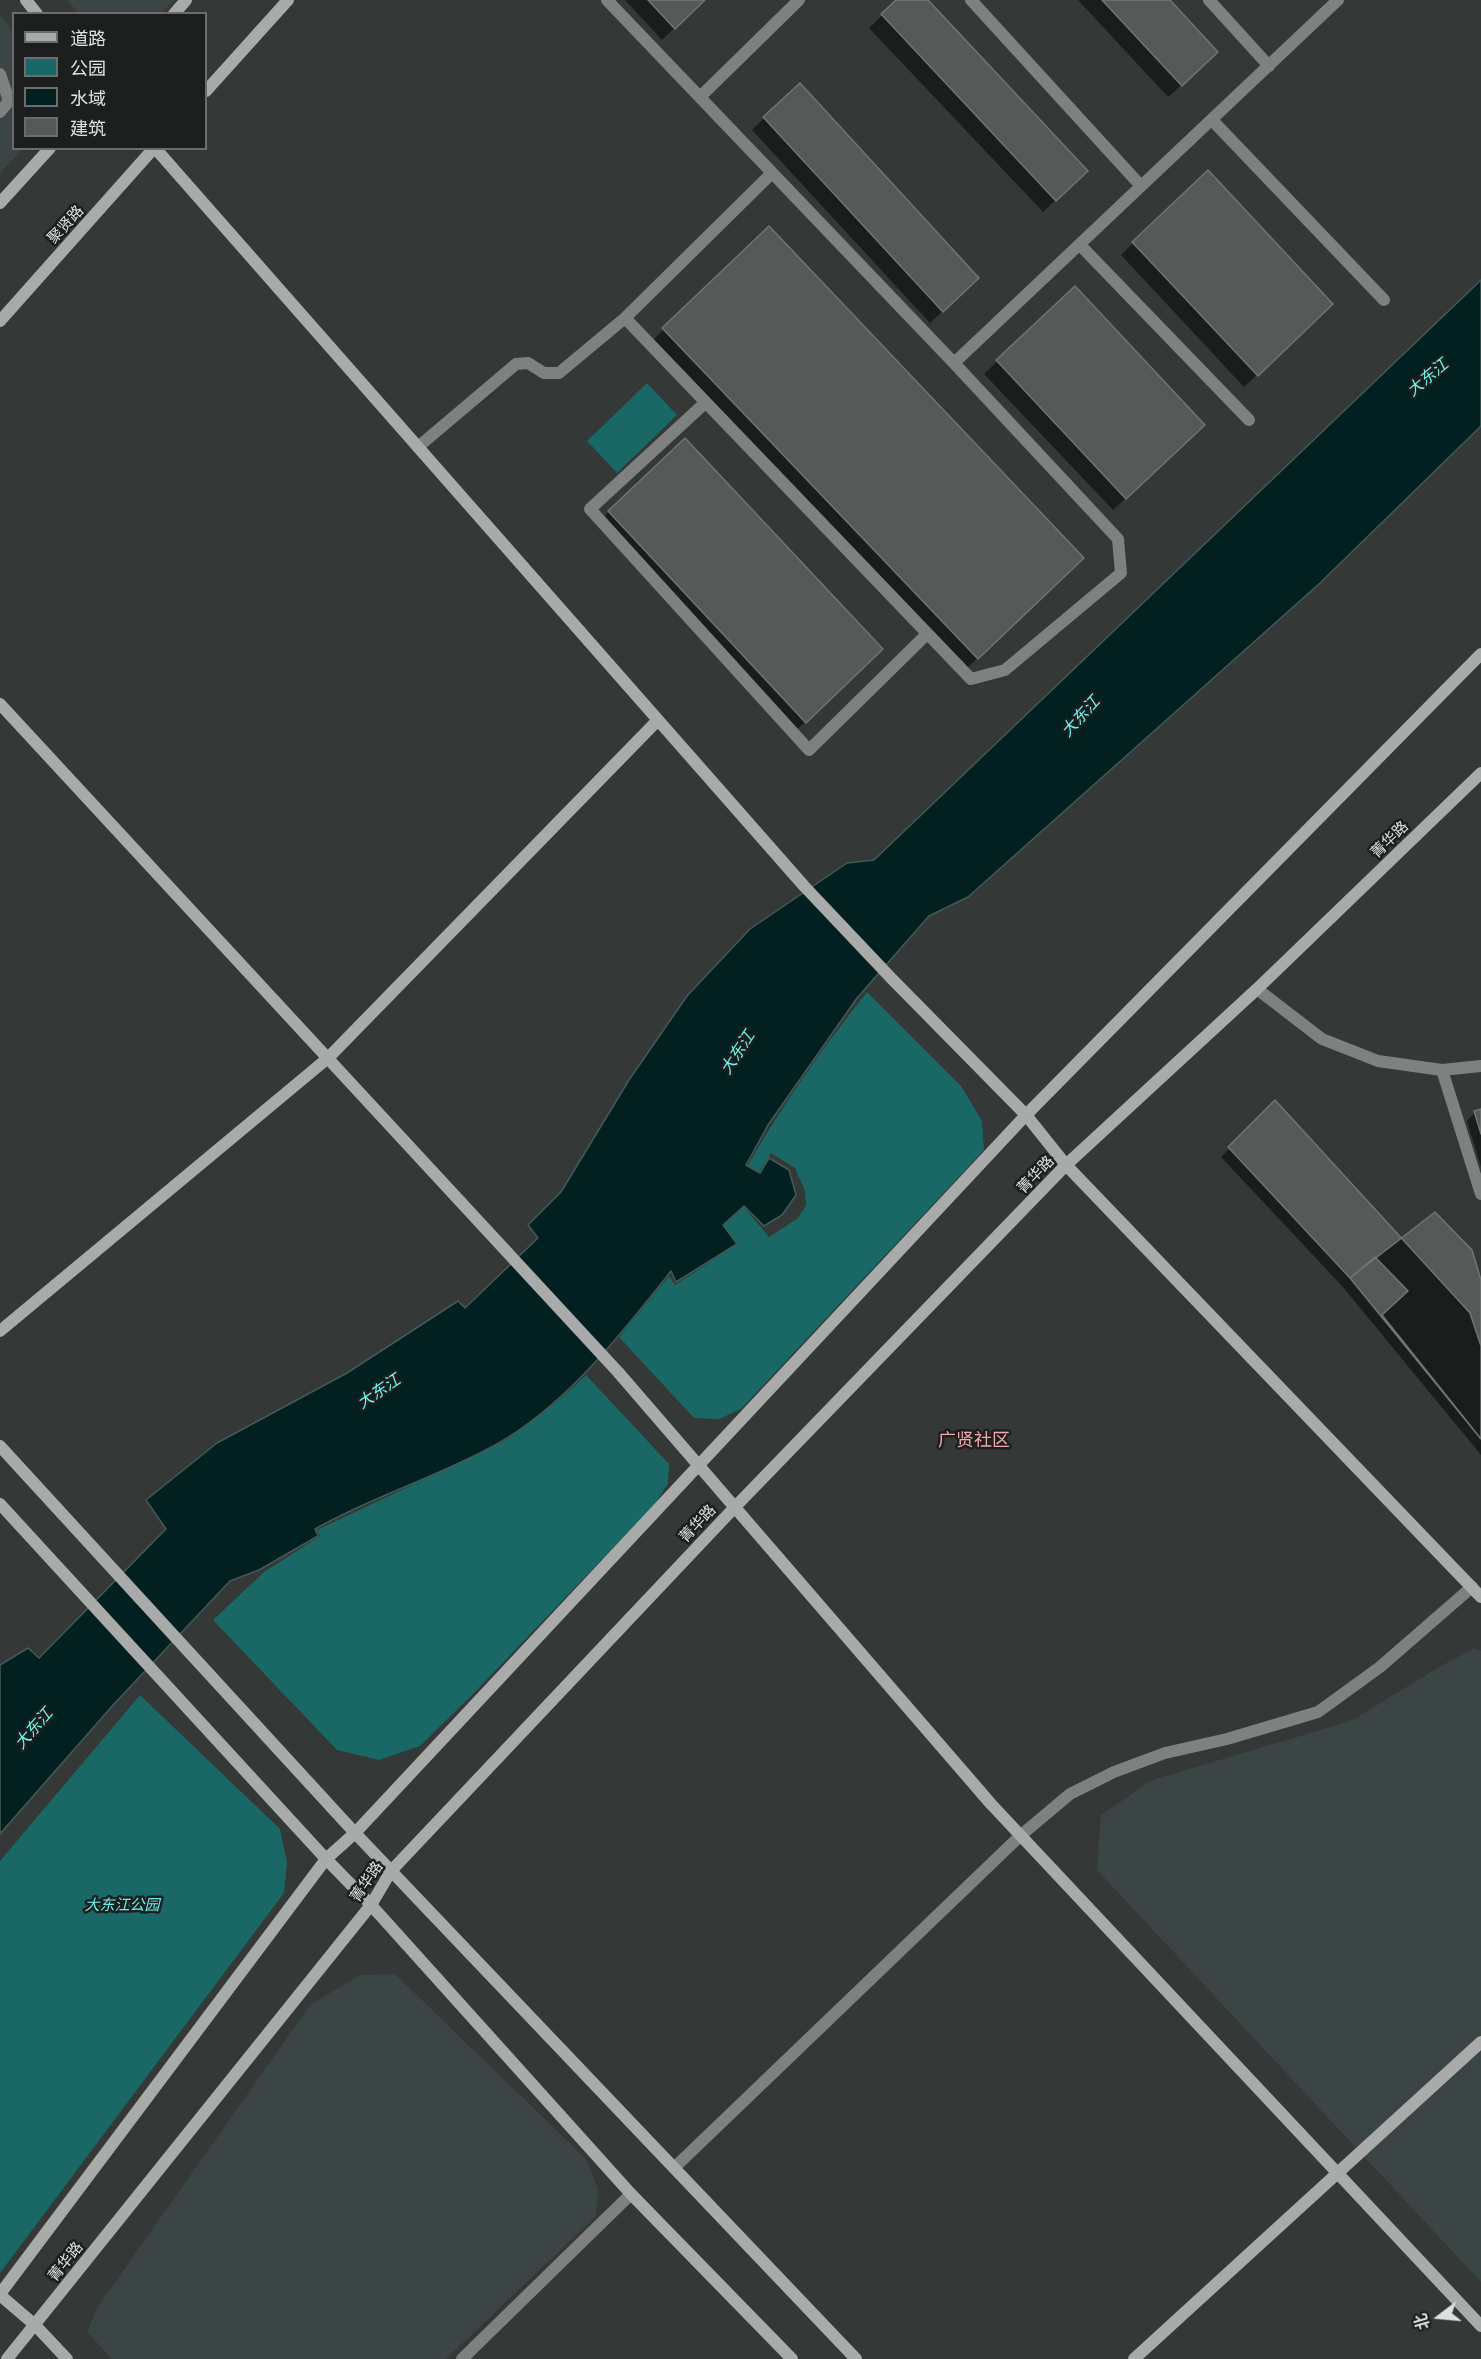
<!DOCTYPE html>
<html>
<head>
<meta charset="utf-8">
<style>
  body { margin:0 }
  #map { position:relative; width:1481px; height:2359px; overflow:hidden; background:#343837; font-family:"Libre Baskerville","Noto Sans SC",serif }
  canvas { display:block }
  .legend { position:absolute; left:12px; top:12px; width:195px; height:138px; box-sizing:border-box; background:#1d1f1f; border:2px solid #6b6d6d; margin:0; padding:8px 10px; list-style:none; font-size:18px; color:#dfe1e1 }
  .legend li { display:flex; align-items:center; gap:12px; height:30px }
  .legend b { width:30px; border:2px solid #6b6d6d }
  .north { position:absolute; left:1409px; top:2287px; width:60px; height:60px; -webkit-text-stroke:4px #1d1f1f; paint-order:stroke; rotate:254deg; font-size:16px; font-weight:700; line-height:24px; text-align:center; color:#dfe1e1 }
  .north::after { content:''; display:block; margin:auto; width:21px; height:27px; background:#dfe1e1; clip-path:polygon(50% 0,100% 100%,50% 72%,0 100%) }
</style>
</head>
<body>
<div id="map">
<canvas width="1481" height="2359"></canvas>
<ul class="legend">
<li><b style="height:8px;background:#a8abaa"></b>道路</li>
<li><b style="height:16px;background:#196865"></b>公园</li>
<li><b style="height:16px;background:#02201f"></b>水域</li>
<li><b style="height:16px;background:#555958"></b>建筑</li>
</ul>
<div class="north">北</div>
</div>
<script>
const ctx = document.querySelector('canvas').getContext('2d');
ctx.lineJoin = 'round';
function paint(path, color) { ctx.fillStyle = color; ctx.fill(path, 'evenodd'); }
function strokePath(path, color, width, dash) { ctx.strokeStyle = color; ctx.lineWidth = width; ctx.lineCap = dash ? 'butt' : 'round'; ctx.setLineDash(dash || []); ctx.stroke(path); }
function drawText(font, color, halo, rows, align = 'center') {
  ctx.font = font + ' "Libre Baskerville","Noto Sans SC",serif'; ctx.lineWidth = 5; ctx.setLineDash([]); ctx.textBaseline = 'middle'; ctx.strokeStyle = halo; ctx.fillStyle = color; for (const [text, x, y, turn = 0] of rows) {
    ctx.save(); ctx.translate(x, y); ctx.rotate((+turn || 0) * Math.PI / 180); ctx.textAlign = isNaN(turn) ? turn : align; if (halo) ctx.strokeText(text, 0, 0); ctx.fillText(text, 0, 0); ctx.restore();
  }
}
const built = new Path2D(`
  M67,0h107l-12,13 -83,1z
  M0,15l13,17 1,116 9,1 -23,24z
  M1473,1649l8,2v631l-384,-412 4,-55 51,-35 199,-59 88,-54z
  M395,1974l191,185 12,30 -2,27 -150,143h-334l-25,-27 10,-24 213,-303 50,-30z`);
const green = new Path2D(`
  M647,383l30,32 -60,58 -30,-32z
  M867,992l94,94 21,35 2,29 -243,259 -22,10 -25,-1 -75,-81 50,-61 6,9 63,-41 -15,-18 21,-19 25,30 29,-19 8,-13 -1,-14 -10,-23 -24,-15 -12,19 -11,-7c35,-61 75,-118 119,-173z
  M586,1375l83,89 -1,19 -12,20 -185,193 -51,50 -41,14 -42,-10 -124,-130 51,-48 56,-36 -3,-6 186,-88c30,-20 57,-42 83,-67z
  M140,1695l140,134 7,33 -3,31 -284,380v-412z`);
const water = new Path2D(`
  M1481,280v146l-161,157 -352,314 -39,19 -72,82 -89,127 -22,40 14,8 9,-15 20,12 7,25 -14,20 -18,11 -20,-20 -21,19 14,19 -61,38 -5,-11c-50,63 -104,133 -174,173 -59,33 -124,52 -182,85l3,7 -59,34 -29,11 -116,123 -114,130v-169l28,-17 11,10 127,-129 -20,-29 71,-57 130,-70 111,-72 7,7 73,-70 -10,-13 33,-33 68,-112 58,-84 63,-67 97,-66 27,-3z`);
const shadow = new Path2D(`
  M625,0h79l-42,40z
  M898,0h28l148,183 -31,29 -174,-184z
  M1078,0h90l36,65 -36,32z
  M764,118l201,172 -35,33 -178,-193z
  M1133,243l186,73 -75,71 -123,-132z
  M1075,288l116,149 -78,73 -129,-136z
  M664,329l406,241 -106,101 -313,-329z
  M685,440l184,222 -77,72 -196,-210z
  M1275,1102l128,137 78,46v170l-139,-169 -121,-129zM1375,1255l3,3 -13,11 -3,-3z
  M1481,1110v57l-14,-46 8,-9z`);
const building = new Path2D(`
  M648,0h57l-30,29z
  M896,0h32l160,171 -32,30 -175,-187z
  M1102,0h68l48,52 -36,34z
  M800,83l179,195 -36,34 -180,-195z
  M1208,170l125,134 -75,72 -126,-134z
  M769,226l315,332 -106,101 -316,-331z
  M1075,286l130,139 -79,74 -130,-139z
  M685,438l198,211 -77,74 -198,-212z
  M1275,1100l195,213 11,33v93l-99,-124 26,-24 -33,-34 -25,21 -122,-131z
  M1481,1109v25l-7,-23z
  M1435,1212l37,38 9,30v159l-131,-161z`);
const lane = new Path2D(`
  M607,0l347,363 164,176 3,34 -116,97 -34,9 -346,-361
  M971,0l170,186
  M1209,0l60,66
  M0,74l9,27 -9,11
  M700,97l99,-97
  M1212,120l172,180
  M1080,245l169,175
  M954,363l384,-363
  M705,403l-115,106 219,241 118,-116
  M418,447l98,-83 12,-1 16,10h15l66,-55 147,-145
  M1257,989l65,50 56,22 64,9 39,-4
  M1442,1070l39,124`);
const street = new Path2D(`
  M675,2167l345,-331 50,-42 44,-22 51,-19 62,-14 91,-27 62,-45 92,-80
  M462,2359l169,-165`);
const secondary = new Path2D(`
  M26,0l11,14
  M174,14l12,-14
  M206,91l82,-91
  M155,148l649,738 88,93 134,136 40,50 415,432
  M0,203l50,-55
  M0,321l154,-173
  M0,704l618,668 373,432 490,522
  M0,1331l328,-273 330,-338
  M0,1446l355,387 501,526
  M0,1504l326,355 45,46 260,289 161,165
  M0,2294l326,-435 29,-26 671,-718 455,-461
  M0,2295l35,30 32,34
  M7,2359l364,-454 20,-34 344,-364 331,-342 191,-176 224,-216
  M1134,2359l347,-317`);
const streetNames = [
  ["聚贤路",66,225,-48],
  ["菁华路",1390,840,-44],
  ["菁华路",1036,1175,-46],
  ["菁华路",698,1524,-47],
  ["菁华路",367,1882,-56],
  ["菁华路",66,2262,-51]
];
const parkNames = [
  ["大东江公园",122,1906]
];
const waterNames = [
  ["大东江",1428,378,-40],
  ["大东江",1081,717,-48],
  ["大东江",738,1053,-57],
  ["大东江",379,1392,-34],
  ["大东江",34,1729,-49]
];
const quarterNames = [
  ["广贤社区",974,1441]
];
paint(built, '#3b4545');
paint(green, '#196865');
paint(water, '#02201f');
strokePath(water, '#445a59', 1.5);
paint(shadow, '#0007');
paint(building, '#555958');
strokePath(building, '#717575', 1.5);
strokePath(lane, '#7f8181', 12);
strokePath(street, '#7f8181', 12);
strokePath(secondary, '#a8abaa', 12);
drawText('15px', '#dfe1e1', '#1d1f1f', streetNames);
drawText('italic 15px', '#68f0eb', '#1d1f1f', parkNames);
drawText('italic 16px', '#6ff6f1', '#1d1f1f', waterNames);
drawText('18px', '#f7a4ad', '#1d1f1f', quarterNames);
</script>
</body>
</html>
